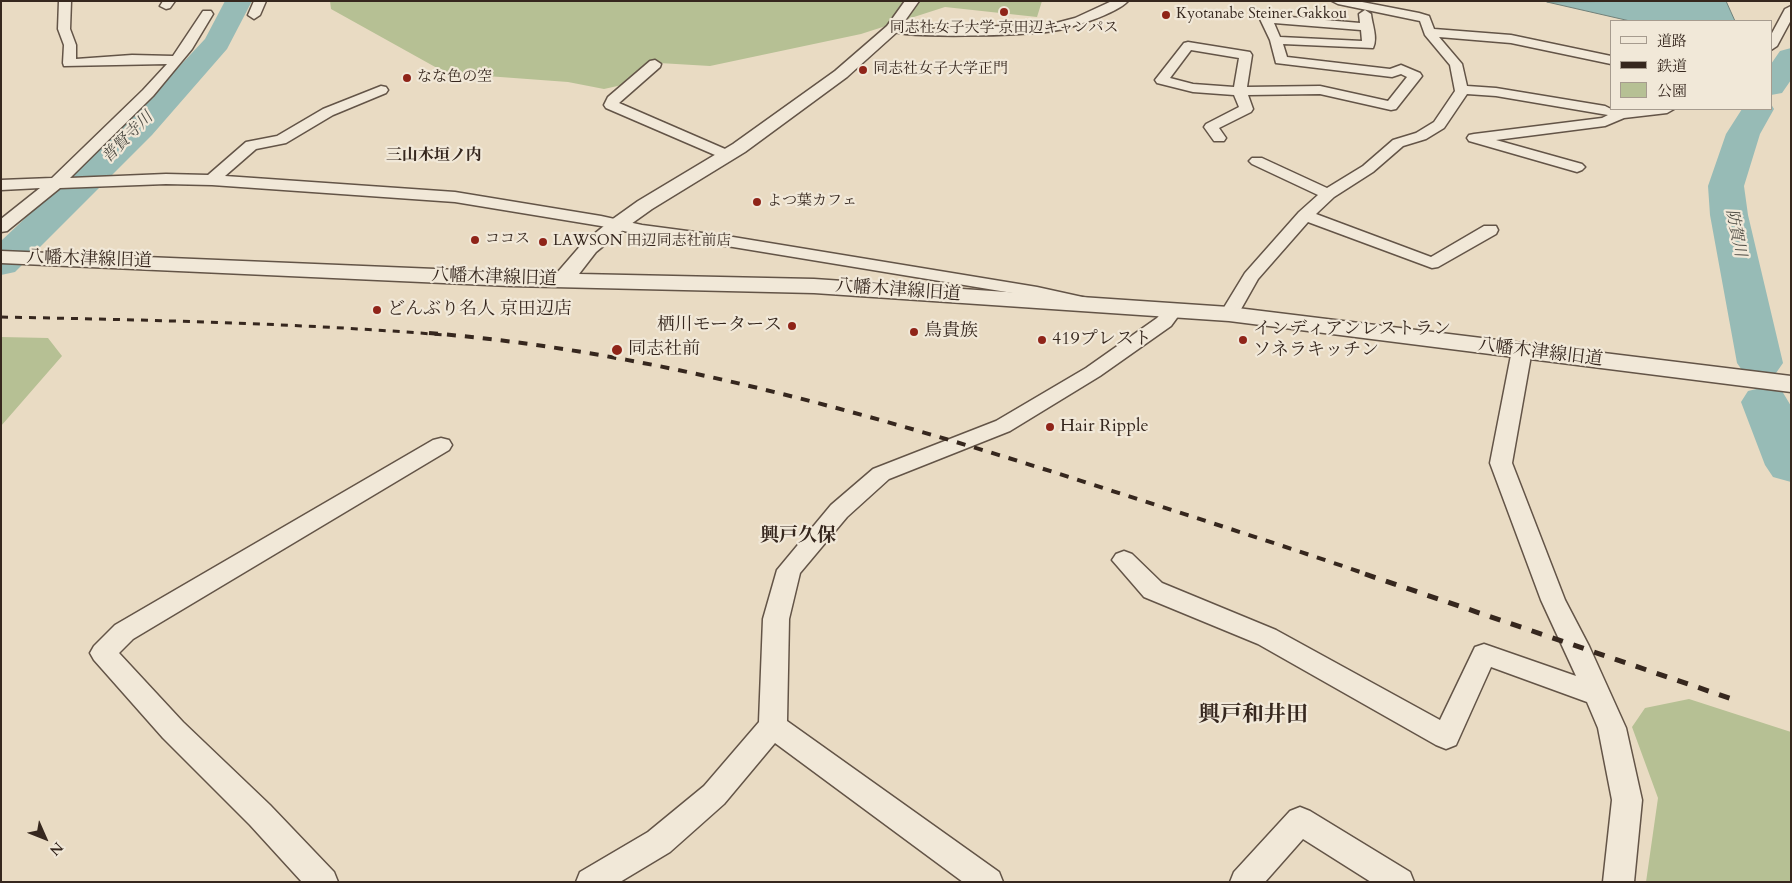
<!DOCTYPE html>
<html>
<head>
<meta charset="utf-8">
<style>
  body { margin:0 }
  #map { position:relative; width:1792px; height:883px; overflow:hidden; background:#e9dbc3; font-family:Cardo,"Noto Serif JP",serif }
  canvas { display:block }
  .frame { position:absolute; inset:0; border:2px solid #36271e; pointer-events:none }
  .legend { position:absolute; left:1610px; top:20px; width:162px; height:90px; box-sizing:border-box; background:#f1e8d8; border:1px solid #a69b8e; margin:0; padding:6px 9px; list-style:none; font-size:15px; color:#36271e }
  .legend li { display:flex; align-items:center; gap:10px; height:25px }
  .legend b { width:25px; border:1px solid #a69b8e }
  .north { position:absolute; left:20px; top:813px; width:50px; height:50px; -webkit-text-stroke:4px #f1e8d8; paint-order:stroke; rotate:134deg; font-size:14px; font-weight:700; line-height:20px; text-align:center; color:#36271e }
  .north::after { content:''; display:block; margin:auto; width:18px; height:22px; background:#36271e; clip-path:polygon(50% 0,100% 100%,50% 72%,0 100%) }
</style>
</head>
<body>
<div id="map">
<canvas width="1792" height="883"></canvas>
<div class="frame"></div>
<ul class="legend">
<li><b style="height:6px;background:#f1e8d8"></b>道路</li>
<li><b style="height:6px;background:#36271e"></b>鉄道</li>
<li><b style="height:14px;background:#b6c094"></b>公園</li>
</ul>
<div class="north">N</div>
</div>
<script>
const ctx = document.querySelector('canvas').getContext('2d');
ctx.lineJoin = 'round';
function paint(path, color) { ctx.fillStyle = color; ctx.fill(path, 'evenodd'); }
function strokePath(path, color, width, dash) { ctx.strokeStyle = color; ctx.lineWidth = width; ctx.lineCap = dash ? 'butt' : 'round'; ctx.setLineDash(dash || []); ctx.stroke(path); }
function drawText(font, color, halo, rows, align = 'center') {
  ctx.font = font + ' Cardo,"Noto Serif JP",serif'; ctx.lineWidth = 4.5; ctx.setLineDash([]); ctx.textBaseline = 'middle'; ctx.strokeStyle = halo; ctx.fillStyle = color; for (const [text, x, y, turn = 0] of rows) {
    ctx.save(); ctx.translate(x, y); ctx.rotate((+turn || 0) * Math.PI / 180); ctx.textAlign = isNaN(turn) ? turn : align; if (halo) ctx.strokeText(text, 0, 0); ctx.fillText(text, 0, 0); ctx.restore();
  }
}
const green = new Path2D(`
  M330,1h712l-5,16 -92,-10 -84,27 -151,32 -51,-3 -37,22 -18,4 -36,-7 -122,-9 -115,-64z
  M1,337l47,1 14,18 -61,70z
  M1689,699l102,33v150h-145l12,-84 -26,-71 13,-19z`);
const water = new Path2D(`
  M1726,1l9,20h-105l-83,-19z`);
const river = new Path2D(`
  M225,1h27l-25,48 -75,86 -137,137 -14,3v-34l127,-120 77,-82z
  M1791,48v32l-9,13 -11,2v-31l9,-13z
  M1771,104l3,5 -14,25 -16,52 4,29 35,148 -7,10 -16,4 -16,-4 -7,-10 -27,-148 -2,-29 18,-52 16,-25h29z
  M1765,387l17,4 9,15v76l-18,-5 -8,-12 -24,-63 7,-11z`);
const minor = new Path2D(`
  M59,1h12l-1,28 6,16v14l56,-4 41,1 30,-45h8l2,3 -21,35 -39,47 -83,82 96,-4 42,1 38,-33 31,-6 46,-27 58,-23 5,1 2,3 -2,3 -53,22 -47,28 -30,6 -31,27 230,16 146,24 41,9 91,12 304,50 50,11 3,4 -3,4 -6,1 -44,-10 -304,-50 -91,-12 -41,-9 -146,-24 -243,-17 -46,-1 -106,4 -53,43 -6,1v-13l39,-31 -39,2v-10l51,-2 91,-88 24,-26 -103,2 -1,-3 1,-18 -6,-16z
  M163,1h12l-5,7 -4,1 -6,-3z
  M254,1h12l-6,14 -6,4 -6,-4z
  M1112,1h16c-12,13 -57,27 -75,30 -20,4 -157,9 -167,-2l6,-4 37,4 123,-5 23,-6z
  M1332,1h25l62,12 10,3 5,13 77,6 100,21v8l-100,-21 -72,-6 23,27 5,22 29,2 109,18 6,3h63l-7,4 -43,5 -19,8 -109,14 86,24 3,3 -3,3 -5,2 -108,-31 -2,-3 2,-3 5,-1 128,-16 6,-3 -112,-19 -29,-2 -23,34 -18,11 -23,7 -30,26 -39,25 -18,17 115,43 53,-31h12l2,4 -2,4 -58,33 -6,1 -124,-46 -50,57 -22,39 -7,2 -7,-2 -2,-4 25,-41 54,-61 19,-17 -66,-31 -3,-3 3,-3h10l65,30 36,-22 30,-26 23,-7 18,-11 21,-31 -5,-26 -25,-30 -5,-14 -82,-17z
  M1791,6v14l-14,26 -6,4v-15l14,-26z
  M1365,10l6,4c1,10 7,24 2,34l-90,-4 4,13 103,12 11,-4 19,8 2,3 -26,33 -5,1 -71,-16 -72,1 5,14 -2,3 -32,16 7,10 -2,3h-10l-10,-14 2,-3 33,-17 -5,-12 -41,-3 -36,-9 -2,-3 29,-37 4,-1 62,10 2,3 -5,32 73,-1 68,15 19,-24 -6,-3 -9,3 -116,-14 -6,-23 -10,-21 6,-4 94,8 -1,-9zM1274,23l87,7 1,11 -82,-4zM1191,50l48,8 -5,29 -41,-3 -23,-6z
  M655,60l6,4 -1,3 -41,36 113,49 2,3 -2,3h-10l-116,-50 -2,-3 4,-8 42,-36z
  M1173,305l6,2 3,4 -11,15 -71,50 -90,55 -121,48 -42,38 -47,56 -11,46 -2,102 212,151 4,10h-40l-188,-139 -51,61 -54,48 -50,30h-44l4,-10 68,-40 56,-46 55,-64 4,-103 14,-49 54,-65 42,-36 123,-48 90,-53 71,-50 10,-11z
  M1522,344l7,2 3,4 -20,113 53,137 24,46 37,82 16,72 -8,82h-31l9,-82 -14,-72 -11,-26 -96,-35 -35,78 -10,4 -10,-4 -178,-101 -114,-47 -32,-37 4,-6 8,-3 8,3 30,29 114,47 164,90 35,-73 9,-3 92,32 -35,-76 -51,-137 22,-113 3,-4z
  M441,438l8,2 3,5 -3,5 -316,189 -14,14 64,69 87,83 64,67 4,10h-36l-52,-57 -87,-87 -69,-78 -4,-7 4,-7 21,-21 318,-185z
  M1300,807l10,4 100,61 4,10h-43l-68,-43 -38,43h-35l4,-10 56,-61z`);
const tertiary = new Path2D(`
  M905,1h14l-22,31 -50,45 -102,75 -93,57 -28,20 -28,23 -17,22 235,5 415,28 562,69v16l-562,-71 -415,-28 -304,-7 -509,-23v-12l555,23 26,-30 28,-23 28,-20 95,-57 102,-73 52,-45z`);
const railFar2 = new Path2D(`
  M1,317c148,3 296,6 444,18`);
const railFar1 = new Path2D(`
  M429,333c220,18 433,78 643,145 99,32 198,63 297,97`);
const rail = new Path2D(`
  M1365,574l367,125`);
const markers = [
  [1004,12,5,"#8f2418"],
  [1166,15,5,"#8f2418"],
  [863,70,5,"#8f2418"],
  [407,78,5,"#8f2418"],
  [757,202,5,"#8f2418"],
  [475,240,5,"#8f2418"],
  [543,242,5,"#8f2418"],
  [377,310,5,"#8f2418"],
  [792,326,5,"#8f2418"],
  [914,332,5,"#8f2418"],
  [1042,340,5,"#8f2418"],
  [1243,340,5,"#8f2418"],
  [617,350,6,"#8f2418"],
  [1050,427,5,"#8f2418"]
];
const farPoinames = [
  ["Kyotanabe Steiner Gakkou",1176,15],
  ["同志社女子大学 京田辺キャンパス",1004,29,"center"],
  ["同志社女子大学正門",873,70],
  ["なな色の空",417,78],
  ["よつ葉カフェ",767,202],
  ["ココス",485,240],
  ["LAWSON 田辺同志社前店",553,242]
];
const farWaternames = [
  ["普賢寺川",128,138,-45],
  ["防賀川",1735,233,79]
];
const farNeighbourhoodnames = [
  ["三山木垣ノ内",434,156]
];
const streetNames = [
  ["八幡木津線旧道",89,260,2],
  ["八幡木津線旧道",494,278,2],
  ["八幡木津線旧道",898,291,4],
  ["八幡木津線旧道",1540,353,7]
];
const poiNames = [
  ["どんぶり名人 京田辺店",387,310],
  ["栖川モータース",782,326,"right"],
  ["インディアンレストラン",1253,330],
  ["ソネラキッチン",1253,351],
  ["鳥貴族",924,332],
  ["419プレスト",1052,340],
  ["同志社前",628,350],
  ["Hair Ripple",1060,427]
];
const neighbourhoodNames = [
  ["興戸久保",798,537]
];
const nearNeighbourhoodnames = [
  ["興戸和井田",1253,716]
];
paint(green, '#b6c094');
paint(water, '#97bbb6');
strokePath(water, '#708079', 1);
paint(river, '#97bbb6');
strokePath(minor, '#635447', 3);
strokePath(tertiary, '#635447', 3);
paint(minor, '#f1e8d8');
paint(tertiary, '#f1e8d8');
strokePath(railFar2, '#36271e', 3, [7, 7]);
strokePath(railFar1, '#36271e', 4, [9, 9]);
strokePath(rail, '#36271e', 5, [11, 11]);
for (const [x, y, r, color] of markers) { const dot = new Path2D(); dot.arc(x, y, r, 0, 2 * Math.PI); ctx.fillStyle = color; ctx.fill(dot); strokePath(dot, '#f1e8d8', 2); }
drawText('15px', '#36271e', '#f1e8d8', farPoinames, 'left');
drawText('italic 16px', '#4e4c44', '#f1e8d8', farWaternames);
drawText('bold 16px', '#36271e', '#f1e8d8', farNeighbourhoodnames);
drawText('18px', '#36271e', '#f1e8d8', streetNames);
drawText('18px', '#36271e', '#f1e8d8', poiNames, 'left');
drawText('bold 19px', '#36271e', '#f1e8d8', neighbourhoodNames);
drawText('bold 22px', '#36271e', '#f1e8d8', nearNeighbourhoodnames);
</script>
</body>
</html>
